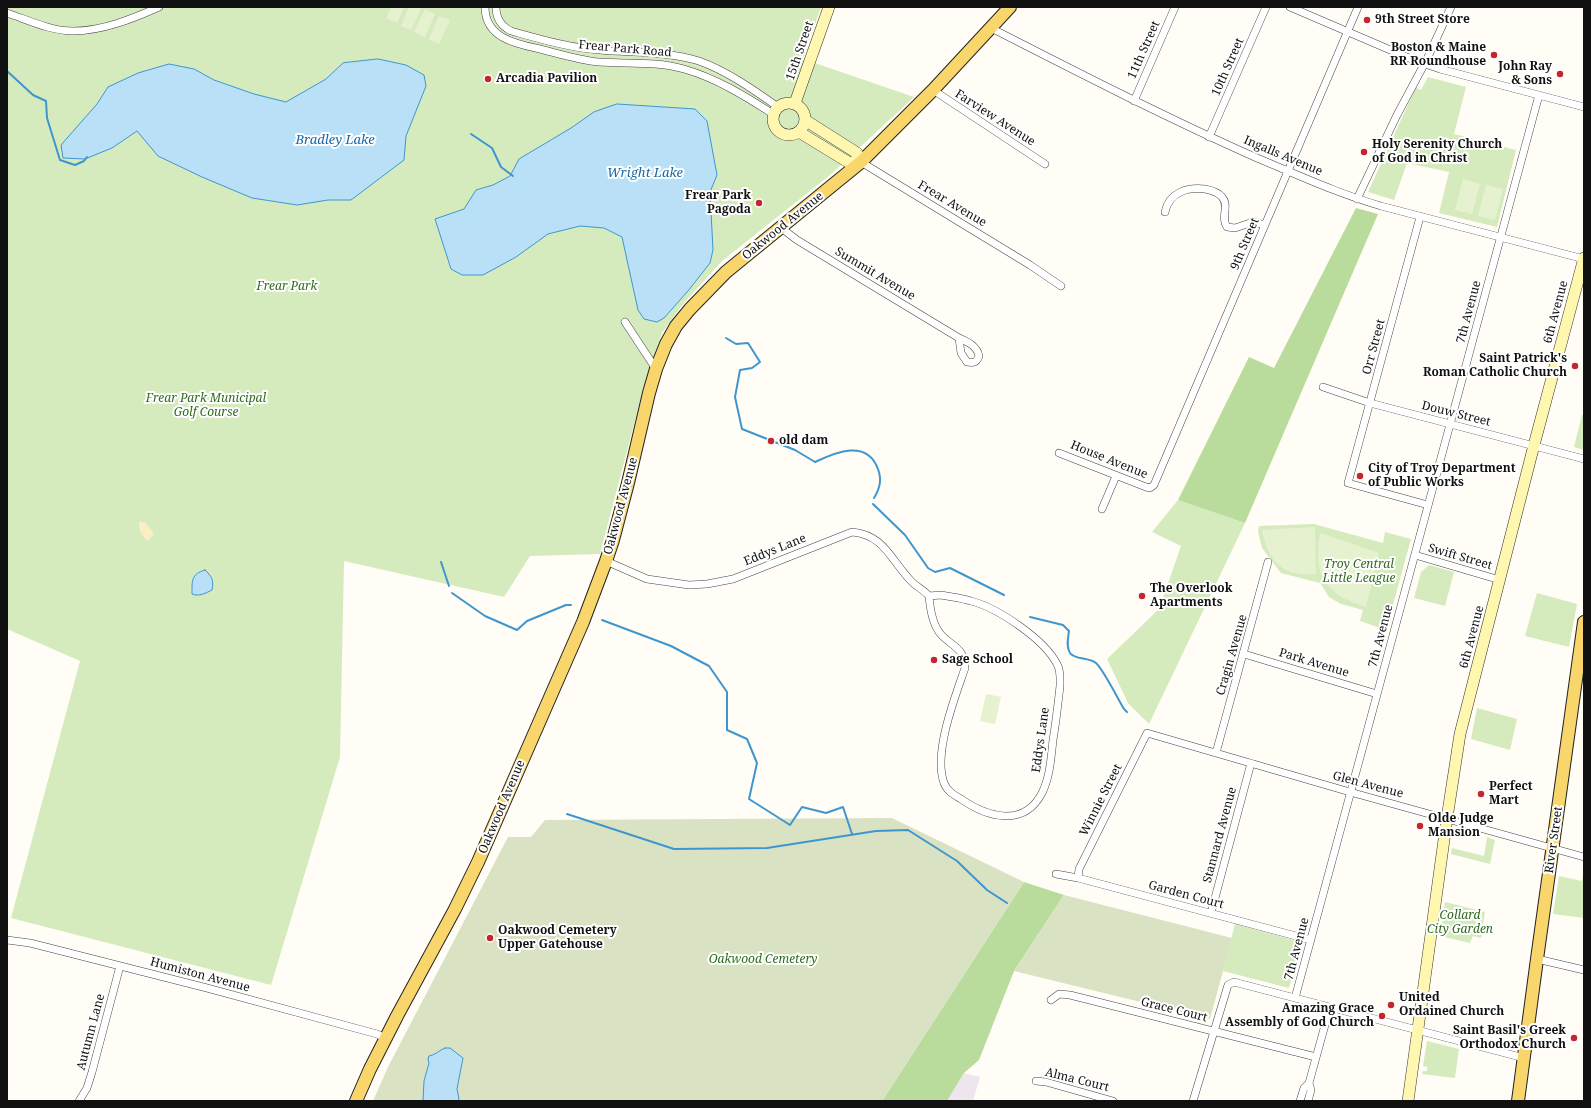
<!DOCTYPE html>
<html>
<head>
<meta charset="utf-8">
<style>
  body { margin:0 }
  #map { position:relative; width:1591px; height:1108px; overflow:hidden; background:#fffdf5; font-family:"Noto Serif",serif }
  canvas { display:block }
  .frame { position:absolute; inset:0; border:8px solid #111; pointer-events:none }
</style>
</head>
<body>
<div id="map">
<canvas width="1591" height="1108"></canvas>
<div class="frame"></div>
</div>
<script>
const ctx = document.querySelector('canvas').getContext('2d');
ctx.lineJoin = 'round';
function paint(path, color) { ctx.fillStyle = color; ctx.fill(path, 'evenodd'); }
function strokePath(path, color, width, dash) { ctx.strokeStyle = color; ctx.lineWidth = width; ctx.lineCap = dash ? 'butt' : 'round'; ctx.setLineDash(dash || []); ctx.stroke(path); }
function drawText(font, color, halo, rows, align = 'center') {
  ctx.font = font + ' "Noto Serif",serif'; ctx.lineWidth = 4; ctx.setLineDash([]); ctx.textBaseline = 'middle'; ctx.strokeStyle = halo; ctx.fillStyle = color; for (const [text, x, y, turn = 0] of rows) {
    ctx.save(); ctx.translate(x, y); ctx.rotate((+turn || 0) * Math.PI / 180); ctx.textAlign = isNaN(turn) ? turn : align; if (halo) ctx.strokeText(text, 0, 0); ctx.fillText(text, 0, 0); ctx.restore();
  }
}
const industrial = new Path2D(`
  M964,1073l16,4 -7,24h-26z`);
const green = new Path2D(`
  M7,7h814l-18,52 111,38 -84,78 -108,86 -39,43 -21,29 -19,57 -43,164 -70,2 -26,41 -160,-36 -4,196 -69,228 -260,-67 69,-257 -73,-32z
  M1428,77l38,10 -12,47 62,16 -19,77 -58,-14 10,-41 -42,-9 -13,37 -26,-8 48,-105 5,3z
  M1582,415h2v35l-10,-3z
  M1178,500l67,23 -96,201 -21,-21 -21,-44 52,-50 22,-63 -29,-14z
  M1314,524l69,19 2,-11 26,7 -25,91 -26,-9 3,-11 -22,-6 -12,-7 -9,-14 -39,-10 -19,-25 -4,-16 1,-6z
  M1429,565l25,7 -9,34 -31,-8 7,-26z
  M1537,593l40,11 -8,43 -44,-11z
  M1477,708l40,11 -7,31 -39,-11z
  M1487,837l8,3 -5,24 -39,-10 1,-6 32,8z
  M1584,869v49l-31,-4 6,-38 23,5z
  M1445,902l40,10 -4,26 -8,-2 -3,7 -30,-7z
  M1235,924l66,18 -12,46 -66,-17z
  M1427,1041l32,8 -4,29 -33,-4 1,-3h4v-4l-4,-1z`);
const forest = new Path2D(`
  M1356,208l22,6 -133,309 -67,-23 71,-143 25,11z
  M1024,882l40,13 -50,76 -35,89 -15,13 -17,28h-65z`);
const sand = new Path2D(`
  M139,522h6l9,12 -6,7c-7,-5 -9,-11 -9,-19z`);
const cemetery = new Path2D(`
  M892,818l132,64 -142,219h-509l15,-34 120,-230h23l14,-17z
  M1064,895l168,43 -22,81 -196,-48z`);
const pitch = new Path2D(`
  M391,7h13l-7,16 -11,-5z
  M409,7h13l-11,23 -10,-4z
  M425,9l10,5 -10,23 -11,-5z
  M439,16l11,4 -11,24 -10,-5z
  M1463,179l17,5 -8,30 -17,-4z
  M1486,185l17,4 -8,31 -17,-4z
  M1315,527l1,47c-34,3 -48,-13 -54,-44z
  M1321,533l58,20 -13,54c-26,-8 -48,-21 -48,-52 0,-8 0,-15 3,-22z
  M986,694l15,3 -6,27 -15,-3z`);
const water = new Path2D(`
  M378,59l28,6 18,10 2,11 -20,50 -2,24 -53,40h-23l-31,5 -45,-7 -50,-21 -44,-21 -21,-25 -25,17 -27,11 -22,-1 -2,-13 36,-41 11,-17 30,-14 31,-9 25,5 20,11 40,14 32,8 40,-23 17,-16z
  M617,104l78,5 12,12 10,54 -7,17 3,58 -3,13 -22,28 -24,27 -7,4 -13,-3 -6,-9 -16,-73 -18,-9 -24,-2 -32,8 -32,23 -33,18h-21l-11,-6 -16,-50 29,-10 12,-19 17,-5 17,-9 9,-17 52,-31 23,-16z
  M205,570c7,6 9,11 7,20 -6,3 -13,7 -20,4 0,-13 -1,-20 13,-24z
  M445,1048h5l13,10 -6,31 2,10 -2,2h-34l1,-20 5,-18 -1,-4 1,-3c7,-1 10,-6 16,-8z`);
const stream = new Path2D(`
  M7,71l26,24 13,6 1,17 13,42 15,5 9,-4 3,-4
  M471,134l21,14 9,19 12,9
  M726,338l10,6 12,-1 12,19 -8,6 -12,2 -5,27 7,32 53,21 20,12c21,-10 52,-23 63,7 4,11 2,19 -4,29
  M873,504l32,31 23,33 7,4 15,-4 54,27
  M441,562l8,24
  M452,593l33,23 32,14 10,-9 39,-16h5
  M1030,617l33,8 6,6c-1,7 -3,16 1,22 5,7 18,4 26,10 7,6 22,36 28,46l3,3
  M602,620l69,26 38,20 18,26v38l20,9 10,24 -8,36 41,26 12,-18 24,6 17,-6 9,27
  M567,814l107,35 93,-1 109,-17 32,-1 49,31 30,29 20,13`);
const street = new Path2D(`
  M485,7c0,31 31,37 55,42 20,5 39,11 59,13 29,2 57,-1 85,7 32,9 61,27 89,45
  M496,7c0,11 5,19 15,24 29,8 59,17 89,19 33,3 67,1 99,11 28,10 55,29 79,46
  M1290,7l126,54 24,8 144,38
  M7,13c21,7 44,18 66,18 29,0 59,-12 86,-24
  M991,28c88,45 176,90 266,130 41,17 82,36 124,48l203,53
  M933,90l112,74
  M1134,101l41,-94
  M1209,137l57,-130
  M861,162l169,103 31,21
  M1357,199l40,-84 30,-56 24,-52
  M1165,212c4,-20 23,-25 40,-23 5,1 13,3 17,8 8,9 -2,20 5,30l8,1 18,-6 12,3
  M1420,217l-72,266 80,22
  M780,227l17,13 162,98 2,15 6,9c6,1 10,1 12,-6 -2,-10 -11,-14 -20,-18
  M625,322l31,47
  M1323,387l47,16 214,56
  M1059,453l87,34 4,1 4,-3 204,-478
  M1102,509l14,-33
  M1415,555l85,25
  M606,561l41,18 42,6 18,-1 26,-5 119,-47c33,3 39,29 60,50 5,5 12,8 17,14
  M941,595c10,2 20,3 30,6 27,7 73,38 86,63 4,7 3,15 3,22 -2,18 -4,36 -7,54 -2,18 -3,37 -11,53 -18,35 -55,24 -81,6 -7,-4 -14,-8 -17,-16 -11,-30 11,-86 21,-115 1,-21 -17,-23 -26,-36 -7,-10 -9,-24 -10,-36z
  M1244,654l133,40
  M1216,753l52,-191
  M1056,874l22,4 233,62
  M1078,878l1,-9 68,-136 203,59 234,65
  M1211,913l40,-150
  M7,940l23,3 177,45 170,46 8,4
  M1537,959l47,11
  M1295,998l244,-903
  M1051,1000l8,-6 11,1 246,62
  M1036,1081l10,1 67,19
  M79,1101l8,-13 5,-16 28,-106
  M1193,1101l35,-116 6,-3 290,76
  M1300,1101l4,-13 5,-5 21,-76
  M1308,1101l3,-11 -2,-7`);
const secondary = new Path2D(`
  M773 119a16 16 0 1 1 32 0a16 16 0 1 1-32 0Z
  M795,103l34,-96
  M799,132l49,30h13l-4,-9 -52,-33
  M1408,1101l39,-283 13,-84 74,-289 50,-187`);
const primary = new Path2D(`
  M356,1101l14,-32 27,-53 58,-107 23,-47 105,-240 23,-61 7,-21 15,-57 21,-90 7,-24 10,-25 10,-18 14,-17 36,-37 135,-110 72,-72 77,-83
  M1518,1101l19,-142 47,-337`);
const markers = [
  [1367,20,4,"#c4262e"],
  [1494,55,4,"#c4262e"],
  [1560,74,4,"#c4262e"],
  [488,79,4,"#c4262e"],
  [1364,152,4,"#c4262e"],
  [759,203,4,"#c4262e"],
  [1575,366,4,"#c4262e"],
  [771,441,4,"#c4262e"],
  [1360,476,4,"#c4262e"],
  [1142,596,4,"#c4262e"],
  [934,660,4,"#c4262e"],
  [1481,794,4,"#c4262e"],
  [1420,826,4,"#c4262e"],
  [490,938,4,"#c4262e"],
  [1391,1005,4,"#c4262e"],
  [1382,1016,4,"#c4262e"],
  [1574,1038,4,"#c4262e"]
];
const poiNames = [
  ["9th Street Store",1375,20],
  ["Boston & Maine",1486,48,"right"],
  ["RR Roundhouse",1486,62,"right"],
  ["John Ray",1552,67,"right"],
  ["& Sons",1552,81,"right"],
  ["Arcadia Pavilion",496,79],
  ["Holy Serenity Church",1372,145],
  ["of God in Christ",1372,159],
  ["Frear Park",751,196,"right"],
  ["Pagoda",751,210,"right"],
  ["Saint Patrick's",1567,359,"right"],
  ["Roman Catholic Church",1567,373,"right"],
  ["old dam",779,441],
  ["City of Troy Department",1368,469],
  ["of Public Works",1368,483],
  ["The Overlook",1150,589],
  ["Apartments",1150,603],
  ["Sage School",942,660],
  ["Perfect",1489,787],
  ["Mart",1489,801],
  ["Olde Judge",1428,819],
  ["Mansion",1428,833],
  ["Oakwood Cemetery",498,931],
  ["Upper Gatehouse",498,945],
  ["United",1399,998],
  ["Ordained Church",1399,1012],
  ["Amazing Grace",1374,1009,"right"],
  ["Assembly of God Church",1374,1023,"right"],
  ["Saint Basil's Greek",1566,1031,"right"],
  ["Orthodox Church",1566,1045,"right"]
];
const streetNames = [
  ["Frear Park Road",625,49,5],
  ["11th Street",1144,50,-66],
  ["15th Street",800,51,-71],
  ["10th Street",1228,67,-66],
  ["Farview Avenue",995,118,33],
  ["Ingalls Avenue",1283,156,23],
  ["Frear Avenue",952,204,31],
  ["Oakwood Avenue",783,226,-39],
  ["9th Street",1245,244,-67],
  ["Summit Avenue",875,274,31],
  ["7th Avenue",1469,312,-75],
  ["6th Avenue",1556,312,-75],
  ["Orr Street",1374,347,-75],
  ["Douw Street",1456,414,14],
  ["House Avenue",1109,460,22],
  ["Oakwood Avenue",621,506,-75],
  ["Eddys Lane",775,550,-22],
  ["Swift Street",1460,557,16],
  ["7th Avenue",1381,636,-75],
  ["6th Avenue",1472,637,-75],
  ["Cragin Avenue",1232,655,-74],
  ["Park Avenue",1314,663,17],
  ["Eddys Lane",1041,740,-82],
  ["Glen Avenue",1368,785,15],
  ["Winnie Street",1101,800,-63],
  ["Oakwood Avenue",502,807,-67],
  ["Stannard Avenue",1220,835,-75],
  ["River Street",1554,840,-82],
  ["Garden Court",1186,895,15],
  ["7th Avenue",1297,949,-75],
  ["Humiston Avenue",200,975,15],
  ["Grace Court",1174,1010,14],
  ["Autumn Lane",91,1032,-75],
  ["Alma Court",1077,1080,14]
];
const parkNames = [
  ["Frear Park",287,287],
  ["Frear Park Municipal",206,399],
  ["Golf Course",206,413],
  ["Troy Central",1359,565],
  ["Little League",1359,579],
  ["Collard",1460,916],
  ["City Garden",1460,930],
  ["Oakwood Cemetery",763,960]
];
const waterNames = [
  ["Bradley Lake",335,140],
  ["Wright Lake",645,173]
];
paint(industrial, '#eee6ef');
paint(green, '#d5ebbd');
paint(forest, '#b9dc9c');
paint(sand, '#fbeec1');
paint(cemetery, '#d9e3c4');
paint(pitch, '#e6f2cf');
paint(water, '#b9e0f7');
strokePath(water, '#3f96cf', 1);
strokePath(stream, '#3f96cf', 2);
strokePath(street, '#444', 8);
strokePath(secondary, '#333', 12);
strokePath(primary, '#222', 14);
strokePath(street, '#fff', 7);
strokePath(secondary, '#fff6b0', 11);
strokePath(primary, '#f9d66b', 12);
for (const [x, y, r, color] of markers) { const dot = new Path2D(); dot.arc(x, y, r, 0, 2 * Math.PI); ctx.fillStyle = color; ctx.fill(dot); strokePath(dot, '#fff', 1.5); }
drawText('bold 12px', '#111', '#fff', poiNames, 'left');
drawText('12px', '#111', '#fff', streetNames);
drawText('italic 12px', '#2f6b1f', '#fff', parkNames);
drawText('italic 13px', '#1768a6', '#fff', waterNames);
</script>
</body>
</html>
